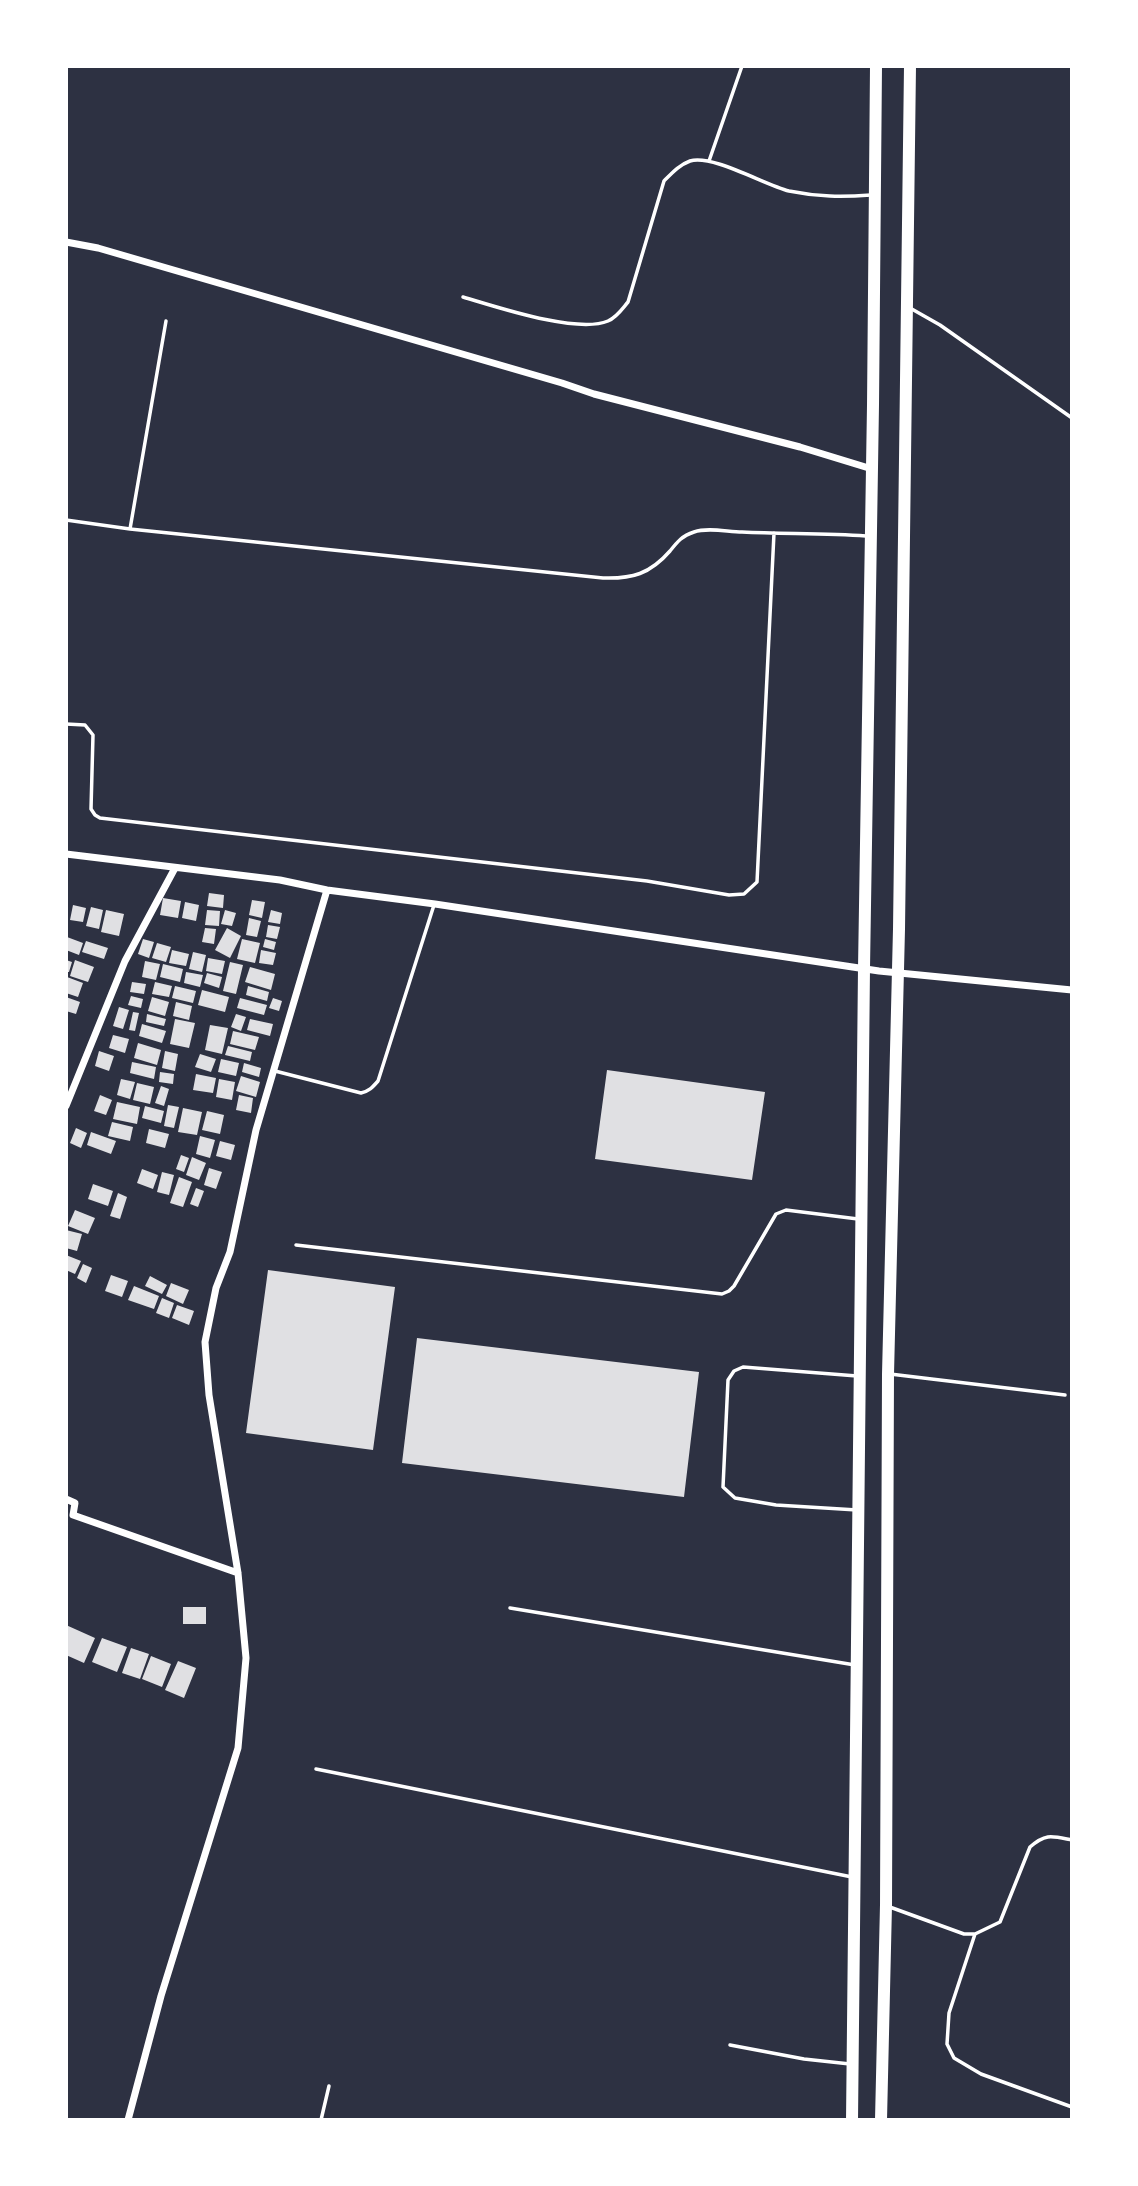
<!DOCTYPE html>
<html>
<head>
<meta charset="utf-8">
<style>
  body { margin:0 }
  #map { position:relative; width:1138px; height:2186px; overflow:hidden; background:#2d3142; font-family:"Times New Roman",serif }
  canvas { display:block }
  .frame { position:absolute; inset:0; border:68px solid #fff; pointer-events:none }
</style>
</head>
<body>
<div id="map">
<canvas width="1138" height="2186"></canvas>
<div class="frame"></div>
</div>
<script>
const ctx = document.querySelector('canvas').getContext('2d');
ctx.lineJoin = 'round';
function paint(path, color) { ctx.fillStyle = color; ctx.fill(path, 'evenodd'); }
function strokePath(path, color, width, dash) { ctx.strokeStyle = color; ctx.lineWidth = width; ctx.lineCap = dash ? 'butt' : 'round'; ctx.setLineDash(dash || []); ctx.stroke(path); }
const building = new Path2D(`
  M209,893l15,2 -1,13 -16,-2z
  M163,898l18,3 -3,17 -18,-3z
  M252,900l13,2 -3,16 -13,-3z
  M185,902l14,3 -3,16 -14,-3z
  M73,905l13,3 -3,14 -13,-2z
  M91,907l12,3 -4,19 -13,-3z
  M106,910l18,4 -5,22 -18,-4z
  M207,910l13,1 -1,15 -14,-1z
  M225,910l11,3 -4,13 -11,-2z
  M271,910l11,3 -2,11 -12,-2z
  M249,918l12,3 -4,16 -11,-2z
  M268,925l12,2 -3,12 -11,-2z
  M205,928l11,1 -2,15 -12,-2z
  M227,928l14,8 -11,22 -15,-8z
  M67,937l16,6 -4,12 -13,-5z
  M143,939l11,3 -5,16 -11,-4z
  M242,939l18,4 -5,20 -18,-4z
  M265,939l11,3 -2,8 -11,-3z
  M86,941l22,7 -4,11 -22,-7z
  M157,943l14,4 -5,15 -14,-4z
  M172,950l17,4 -3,12 -17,-3z
  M261,950l15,3 -3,12 -14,-2z
  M193,952l13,3 -4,17 -13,-3z
  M208,958l17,3 -3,13 -16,-3z
  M66,960l6,2 -3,10h-3z
  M75,960l19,7 -6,15 -18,-6z
  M145,961l15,3 -4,16 -14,-3z
  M230,962l13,3 -7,29 -13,-3z
  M163,964l20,5 -3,13 -20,-5z
  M250,967l25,7 -4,16 -26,-8z
  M186,972l17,3 -3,12 -16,-4z
  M207,973l15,4 -3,11 -15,-5z
  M67,977l16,6 -5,14 -12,-4z
  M132,982l14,2 -2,10 -14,-2z
  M155,982l17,4 -3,11 -17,-3z
  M175,986l21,5 -3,12 -21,-5z
  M248,986l21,6 -2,9 -21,-6z
  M202,990l27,7 -4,15 -27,-7z
  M131,996l12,3 -2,9 -13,-3z
  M66,997l14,5 -4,12 -10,-3z
  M152,997l17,5 -4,14 -17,-5z
  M240,998l27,7 -3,10 -27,-7z
  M273,998l9,3 -3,10 -10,-3z
  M176,1002l16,4 -3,14 -16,-4z
  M119,1007l10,3 -6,19 -10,-3z
  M133,1012l6,1 -4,18 -6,-1z
  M147,1014l19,5 -2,7 -18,-4z
  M236,1014l10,3 -5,14 -10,-4z
  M175,1019l20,4 -6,25 -19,-4z
  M250,1019l23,5 -3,12 -23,-6z
  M142,1024l24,7 -4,12 -23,-7z
  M210,1025l18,3 -6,26 -17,-4z
  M233,1031l26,6 -4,13 -25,-6z
  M113,1035l16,4 -4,14 -16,-5z
  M138,1043l23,7 -4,15 -23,-7z
  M228,1046l24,6 -2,9 -25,-6z
  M99,1051l15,5 -5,15 -14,-5z
  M165,1051l13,3 -3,17 -13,-3z
  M200,1054l16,5 -5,13 -16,-5z
  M221,1059l18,4 -3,13 -18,-4z
  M132,1062l24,5 -2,12 -24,-6z
  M244,1063l17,5 -2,9 -17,-5z
  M607,1070l158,22 -13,88 -157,-21z
  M160,1072l14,2 -1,10 -14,-2z
  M196,1074l20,4 -3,15 -20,-3z
  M241,1076l19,6 -4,15 -20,-6z
  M121,1079l14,3 -5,17 -13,-4z
  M219,1079l16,3 -3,18 -16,-3z
  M137,1083l17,4 -4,17 -17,-4z
  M161,1086l8,3 -5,17 -9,-3z
  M100,1095l12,5 -6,15 -12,-4z
  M239,1095l14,3 -2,15 -15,-3z
  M117,1102l23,5 -3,17 -24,-5z
  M168,1105l11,2 -5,21 -10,-2z
  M145,1106l19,5 -3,12 -19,-5z
  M183,1108l19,4 -5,23 -19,-3z
  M207,1111l17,4 -4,19 -18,-4z
  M112,1122l21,5 -3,14 -22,-5z
  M76,1128l11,5 -6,15 -11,-5z
  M149,1129l20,5 -4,14 -19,-5z
  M91,1132l25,9 -5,13 -24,-9z
  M200,1136l15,4 -5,18 -14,-4z
  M220,1141l15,4 -4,15 -15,-4z
  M181,1155l8,3 -5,14 -8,-3z
  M192,1157l14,6 -7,17 -13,-5z
  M209,1168l13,4 -6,17 -12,-4z
  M142,1169l16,6 -5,14 -16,-6z
  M162,1172l12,3 -5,20 -12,-3z
  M179,1177l13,5 -9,25 -13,-4z
  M93,1184l20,7 -5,15 -20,-7z
  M196,1188l8,3 -6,16 -8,-3z
  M118,1193l9,4 -7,22 -10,-3z
  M75,1210l20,8 -7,16 -20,-8z
  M66,1230l16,4 -5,17 -11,-3z
  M66,1255l15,6 -6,13 -9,-4z
  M83,1264l9,4 -6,15 -9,-5z
  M268,1270l127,17 -22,163 -127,-17z
  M111,1275l17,6 -6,16 -17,-6z
  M150,1276l17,9 -5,9 -17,-8z
  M171,1283l18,7 -6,14 -17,-8z
  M134,1286l25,10 -5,13 -26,-9z
  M162,1298l12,5 -5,15 -13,-5z
  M177,1305l17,6 -5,14 -17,-7z
  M417,1338l282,34 -15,125 -282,-34z
  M183,1607h23v17h-23z
  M66,1625l29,13 -11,25 -18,-8z
  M102,1638l25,9 -10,25 -25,-10z
  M131,1648l18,6 -9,25 -18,-6z
  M151,1656l20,8 -9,23 -20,-8z
  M178,1661l18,7 -12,30 -19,-8z`);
const service = new Path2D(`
  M709,161l33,-95
  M463,297c34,10 114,37 145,24 9,-4 14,-12 20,-19l36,-121c8,-8 15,-16 26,-20 22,-7 75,24 99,30 29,6 53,6 82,4
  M910,308l30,17 132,93
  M66,520l64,9 473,49c29,1 47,-4 67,-27 8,-10 12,-15 24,-19 14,-5 34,0 48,0 42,2 83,1 124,4
  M130,529l36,-208
  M66,724l19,1 8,10 -2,74 4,6 5,3 547,63 82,14 15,-1 13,-12 17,-349
  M275,1071l86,22c8,-2 11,-5 17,-12l56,-176
  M296,1245l426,49 7,-3 5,-5 42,-72 10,-4 72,9
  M890,1374l175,21
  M857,1510l-81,-5 -41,-7 -12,-11 5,-107 6,-9 9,-4 114,9
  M510,1608l345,57
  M316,1769l536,108
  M887,1906l77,28h11l25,-12 30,-75c16,-14 22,-11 42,-7
  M975,1934l-26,79 -2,31 7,14 27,16 91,33
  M730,2045l74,14 46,5
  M321,2120l8,-34`);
const minor = new Path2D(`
  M66,242l32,6 464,135 32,11 206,53 72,22
  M66,854l214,26 47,10 108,14 444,67 193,19
  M66,1106l59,-145 50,-93
  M66,1499l9,4 -2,12 165,58
  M128,2120l33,-124 77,-248 8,-90 -8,-85 -29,-178 -4,-53 11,-54 14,-36 26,-122 71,-240`);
const trunk = new Path2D(`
  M852,2120l12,-1152 9,-563 3,-339
  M881,2120l5,-215 2,-531 11,-445 11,-863`);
paint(building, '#e0e0e3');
strokePath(service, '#fff', 3.5);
strokePath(minor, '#fff', 7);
strokePath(trunk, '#fff', 12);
</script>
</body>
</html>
